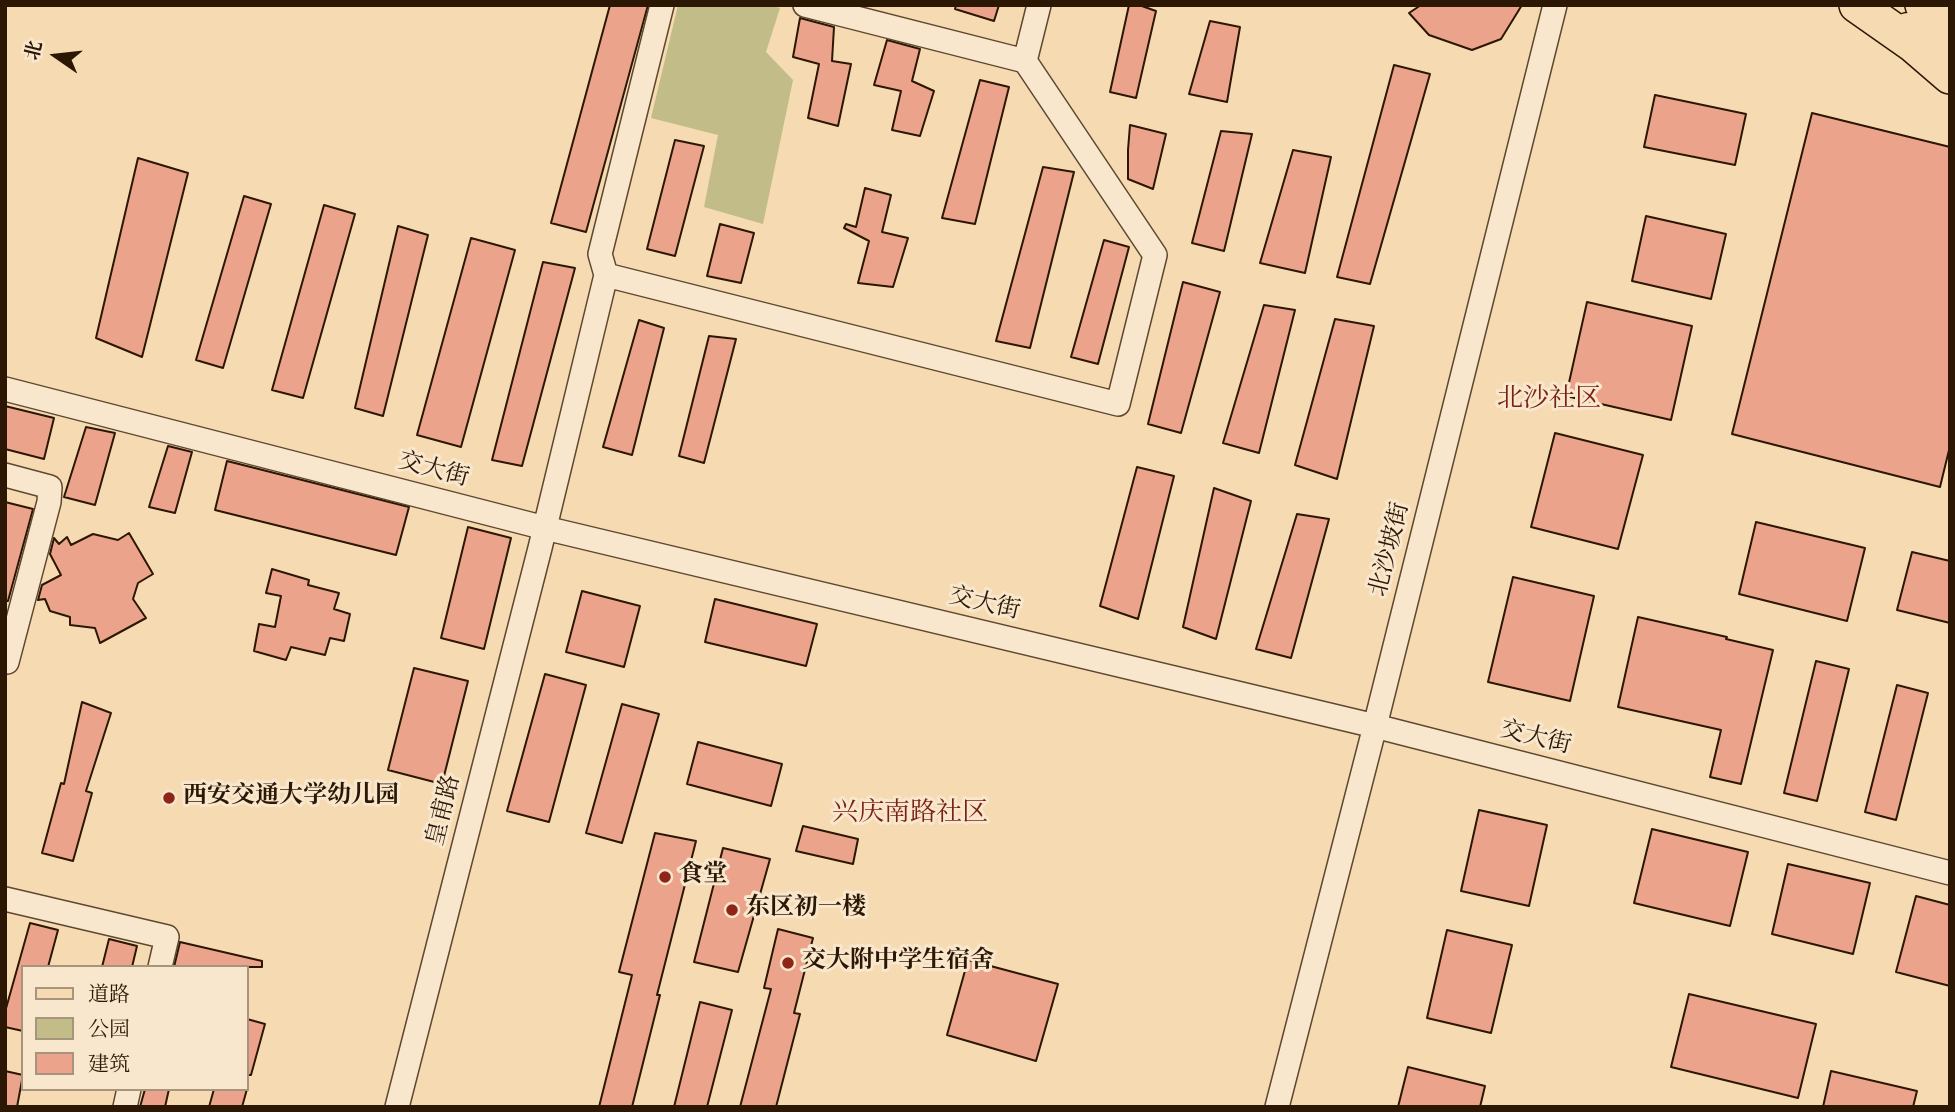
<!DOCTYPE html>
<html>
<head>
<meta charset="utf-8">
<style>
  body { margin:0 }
  #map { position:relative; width:1955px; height:1112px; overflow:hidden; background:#f5dab2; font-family:"Sorts Mill Goudy","Noto Serif SC",serif }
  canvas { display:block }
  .frame { position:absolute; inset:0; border:7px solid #2c1704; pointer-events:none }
  .legend { position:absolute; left:21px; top:965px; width:228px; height:126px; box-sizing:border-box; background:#f8e7cd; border:2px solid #a6947d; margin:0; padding:9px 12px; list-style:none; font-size:21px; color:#2c1704 }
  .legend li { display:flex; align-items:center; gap:14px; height:35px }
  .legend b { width:35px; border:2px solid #a6947d }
  .north { position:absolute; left:21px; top:21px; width:70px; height:70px; -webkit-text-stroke:5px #f8e7cd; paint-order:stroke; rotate:284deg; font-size:19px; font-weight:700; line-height:28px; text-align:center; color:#2c1704 }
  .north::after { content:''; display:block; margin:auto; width:24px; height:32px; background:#2c1704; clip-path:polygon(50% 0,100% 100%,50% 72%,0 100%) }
</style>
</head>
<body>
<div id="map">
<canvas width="1955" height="1112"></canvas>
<div class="frame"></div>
<ul class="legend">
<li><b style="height:9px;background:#f5dab2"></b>道路</li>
<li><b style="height:19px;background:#c2bd88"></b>公园</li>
<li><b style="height:19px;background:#eba48b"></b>建筑</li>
</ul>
<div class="north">北</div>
</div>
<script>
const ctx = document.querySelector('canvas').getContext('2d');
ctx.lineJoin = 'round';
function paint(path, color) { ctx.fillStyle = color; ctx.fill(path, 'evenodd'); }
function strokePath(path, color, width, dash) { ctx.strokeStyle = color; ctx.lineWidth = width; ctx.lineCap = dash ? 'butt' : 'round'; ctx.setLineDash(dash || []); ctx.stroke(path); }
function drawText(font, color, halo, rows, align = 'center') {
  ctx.font = font + ' "Sorts Mill Goudy","Noto Serif SC",serif'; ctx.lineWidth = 6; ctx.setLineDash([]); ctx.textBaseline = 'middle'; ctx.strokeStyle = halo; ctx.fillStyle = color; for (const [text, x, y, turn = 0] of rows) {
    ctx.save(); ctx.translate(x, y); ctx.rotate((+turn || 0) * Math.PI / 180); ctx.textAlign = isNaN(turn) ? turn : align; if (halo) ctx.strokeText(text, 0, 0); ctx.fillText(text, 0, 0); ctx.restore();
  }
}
const green = new Path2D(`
  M678,5h90l12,3 -14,44 27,28 -30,144 -59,-17 14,-72 -67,-17z`);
const building = new Path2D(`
  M610,5h38l-62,227 -35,-9z
  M956,5h43l-5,16 -39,-12z
  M1129,5h10l17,6 -20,87 -26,-6z
  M1421,5h101l-21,34 -29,11 -43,-15 -20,-22z
  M800,18l34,9 -2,34 19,3 -13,62 -30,-8 11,-54 -26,-7z
  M1210,21l30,6 -13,75 -38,-8z
  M887,40l33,9 -8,32 22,10 -14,45 -28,-6 9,-39 -27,-6z
  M1394,65l36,9 -60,210 -33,-7z
  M980,80l29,7 -34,137 -33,-6z
  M1655,95l91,19 -11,51 -91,-18z
  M1812,113l138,34v299l-10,41 -208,-53z
  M1130,125l36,9 -13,55 -25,-10v-29z
  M1221,131l31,3 -28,117 -32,-8z
  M675,140l29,6 -29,110 -28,-7z
  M1293,150l38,7 -26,116 -45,-10z
  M138,158l50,15 -46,184 -46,-19z
  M1043,167l31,5 -44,176 -34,-7z
  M865,188l26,7 -9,37 26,6 -15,49 -35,-4 11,-42 -25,-13 2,-4 10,3z
  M244,196l27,8 -48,164 -27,-8z
  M324,205l31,9 -52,184 -31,-8z
  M1646,216l80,18 -15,65 -79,-18z
  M720,224l34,9 -13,50 -34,-7z
  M398,226l30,9 -45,181 -28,-8z
  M471,238l44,12 -54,197 -44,-12z
  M1104,240l25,7 -31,117 -27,-7z
  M543,262l32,6 -53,198 -30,-6z
  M1183,282l37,10 -39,141 -33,-9z
  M1587,302l105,24 -21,94 -105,-24z
  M1264,305l31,5 -36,143 -36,-10z
  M1335,319l39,7 -37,153 -42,-14z
  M639,320l25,8 -32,127 -29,-8z
  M709,336l27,3 -32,124 -25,-7z
  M5,406l49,12 -10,41 -39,-10z
  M86,427l29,6 -20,72 -31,-8z
  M1555,433l88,22 -25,94 -87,-22z
  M168,446l24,6 -17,61 -26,-6z
  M227,461l182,46 -13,48 -181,-45z
  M1137,467l37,9 -36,143 -38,-13z
  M1214,488l37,13 -35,138 -33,-12z
  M5,502l28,7 -25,92h-3z
  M1297,514l32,5 -38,139 -35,-9z
  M1756,522l109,26 -18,73 -108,-27z
  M468,527l43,11 -27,111 -43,-11z
  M129,533l24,41 -15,9 -5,16 13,19 -46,25 -5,-15 -25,-3v-8l-20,-6 -5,-12 -7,1 4,-15 19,-10 -11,-21 4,-16 5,6 8,-7 4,8 22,-11 25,6z
  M1912,552l38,9v62l-53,-13z
  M272,569l37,11 -1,5 31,8 -5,16 16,5 -6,27 -14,-3 -5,17 -34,-8 -5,13 -32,-9 5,-27 16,3 6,-31 -15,-3z
  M1513,577l81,19 -24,105 -82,-19z
  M582,591l58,15 -16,61 -58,-15z
  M715,599l102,25 -11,42 -101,-24z
  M1638,617l89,20 -1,2 47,11 -32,134 -31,-7 11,-47 -103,-23z
  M1816,661l33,8 -32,132 -33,-8z
  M414,668l54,13 -26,103 -54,-14z
  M545,674l41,11 -37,137 -42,-11z
  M1897,685l31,8 -32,127 -31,-8z
  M82,702l29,11 -25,78 6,2 -19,68 -31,-8 19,-70 3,1z
  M622,704l37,10 -37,129 -36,-10z
  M698,742l84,22 -11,42 -84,-22z
  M1479,810l68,15 -18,81 -68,-15z
  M803,826l55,13 -5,25 -57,-13z
  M1652,829l96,23 -18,74 -96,-23z
  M655,833l41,8 -39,154h3l-28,112h-33l33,-132 -13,-3z
  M723,848l47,11 -32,113 -44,-10z
  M1788,864l82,19 -17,71 -81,-20z
  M1916,896l34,9v81l-54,-14z
  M30,923l28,7 -10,37h-25v64l-18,-4v-15z
  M778,929l35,9 -19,75 6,1 -24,93h-36l31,-118 -7,-1z
  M1447,930l65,15 -21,88 -64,-15z
  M109,939l28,7 -5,21h-30z
  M180,942l82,19v6h-88z
  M968,960l90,24 -22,77 -89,-26z
  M1689,994l127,30 -18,74 -127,-31z
  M700,1002l32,8 -25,97h-33z
  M247,1019l18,5 -14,51h-4z
  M1408,1067l77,19 -5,21h-82z
  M5,1071l18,4 -6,32h-12z
  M1831,1071l86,20 -4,16h-90z
  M145,1089h24l-4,18h-25z
  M214,1089h33l-5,18h-33z`);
const minor = new Path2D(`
  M805,5l220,56 14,-56
  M606,275l512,129 37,-149 -130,-194
  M5,389l540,139 830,198 575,147
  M5,475l45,12 -1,15 -42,160 -2,-1
  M5,899l162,38 -7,30
  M125,1107l4,-18
  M397,1107l143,-559 66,-273 -6,-21 62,-249
  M1277,1107l98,-381 180,-721`);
const major = new Path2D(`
  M1908,28l42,23`);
const highway = new Path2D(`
  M1857,5l57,40 36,31
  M1923,5l27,20`);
const markers = [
  [169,798,7,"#8f2418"],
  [665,877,7,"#8f2418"],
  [732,910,7,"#8f2418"],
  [788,963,7,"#8f2418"]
];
const streetNames = [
  ["交大街",433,472,15],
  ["北沙坡街",1392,550,-76],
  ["交大街",984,606,13],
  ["交大街",1535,740,14],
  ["皇甫路",446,811,-76]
];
const poiNames = [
  ["西安交通大学幼儿园",183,798],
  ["食堂",679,877],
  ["东区初一楼",746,910],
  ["交大附中学生宿舍",802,963]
];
const neighbourhoodNames = [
  ["北沙社区",1549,402],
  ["兴庆南路社区",910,816]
];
paint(green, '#c2bd88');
paint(building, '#eba48b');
strokePath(building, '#2c1704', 2);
strokePath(minor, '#5e4830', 26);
strokePath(major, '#2c1704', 33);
strokePath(highway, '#2c1704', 38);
strokePath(minor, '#f8e7cd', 23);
strokePath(major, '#f5dab2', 30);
strokePath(highway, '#f5dab2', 35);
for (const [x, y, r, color] of markers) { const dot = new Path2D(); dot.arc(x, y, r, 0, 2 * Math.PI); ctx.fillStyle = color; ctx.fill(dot); strokePath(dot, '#f8e7cd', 2.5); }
drawText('24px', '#2c1704', '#f8e7cd', streetNames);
drawText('bold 24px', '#2c1704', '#f8e7cd', poiNames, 'left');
drawText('26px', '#7a1f14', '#f8e7cd', neighbourhoodNames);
</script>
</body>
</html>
